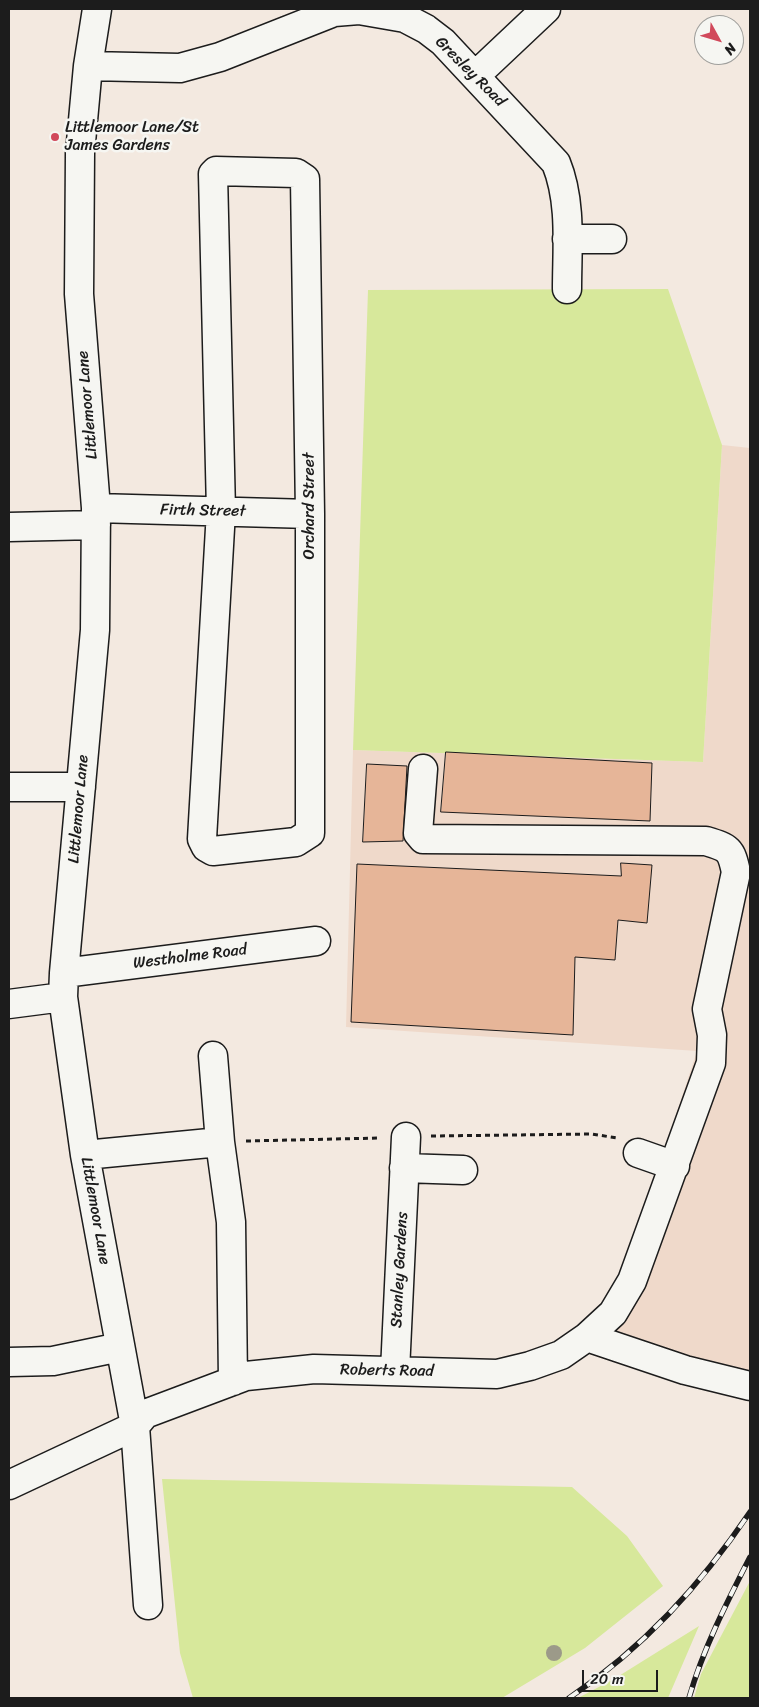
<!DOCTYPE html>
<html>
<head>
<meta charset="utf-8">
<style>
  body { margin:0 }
  #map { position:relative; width:759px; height:1707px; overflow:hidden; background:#f3e9e0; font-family:Sriracha,sans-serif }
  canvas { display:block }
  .frame { position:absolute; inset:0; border:10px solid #1c1c1c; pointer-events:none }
  .north { position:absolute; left:694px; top:15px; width:50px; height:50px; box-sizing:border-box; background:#f6f6f2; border:1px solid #9f9f9c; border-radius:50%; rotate:129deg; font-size:14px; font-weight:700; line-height:20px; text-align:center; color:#1c1c1c }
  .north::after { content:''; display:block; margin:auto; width:18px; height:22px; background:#d1495b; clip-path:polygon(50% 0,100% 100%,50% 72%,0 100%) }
  .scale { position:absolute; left:582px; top:1670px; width:76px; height:22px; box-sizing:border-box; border:2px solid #1c1c1c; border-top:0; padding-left:6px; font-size:15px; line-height:18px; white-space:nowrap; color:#1c1c1c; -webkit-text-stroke:4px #f6f6f2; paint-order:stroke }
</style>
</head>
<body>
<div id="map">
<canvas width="759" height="1707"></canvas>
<div class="frame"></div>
<div class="north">N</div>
<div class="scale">20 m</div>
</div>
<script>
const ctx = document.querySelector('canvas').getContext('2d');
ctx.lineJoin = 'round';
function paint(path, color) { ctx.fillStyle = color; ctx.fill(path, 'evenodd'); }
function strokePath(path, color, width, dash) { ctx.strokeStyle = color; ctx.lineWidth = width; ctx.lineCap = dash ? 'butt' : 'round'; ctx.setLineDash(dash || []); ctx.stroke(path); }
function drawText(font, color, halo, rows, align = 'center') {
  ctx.font = font + ' Sriracha,sans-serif'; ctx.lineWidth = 5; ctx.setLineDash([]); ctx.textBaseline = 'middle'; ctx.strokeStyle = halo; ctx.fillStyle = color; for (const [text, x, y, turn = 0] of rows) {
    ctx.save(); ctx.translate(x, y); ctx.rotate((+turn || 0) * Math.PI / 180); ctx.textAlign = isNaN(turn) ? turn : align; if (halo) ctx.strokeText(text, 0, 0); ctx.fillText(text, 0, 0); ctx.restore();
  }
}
const built = new Path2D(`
  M722,445l28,3v951l-153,-44 100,-304 -351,-24 7,-277 350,12z`);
const green = new Path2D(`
  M668,289l54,156 -19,317 -350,-12 15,-460z
  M162,1479l410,8 55,49 36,50 -78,62 -83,50h-309l-13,-45z
  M750,1581v117h-56l7,-24z
  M699,1626l-31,72h-90l36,-19z`);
const building = new Path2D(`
  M446,752l206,11 -2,58 -209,-9z
  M367,764l40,2 -4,75 -40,1z
  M621,863l31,2 -5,58 -29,-3 -3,40 -40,-3 -2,78 -222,-13 6,-158 264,12z`);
const path = new Path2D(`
  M431,1136l161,-2 25,4
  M246,1141l134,-3`);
const minor = new Path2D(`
  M97,9l-9,57 -8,87 -1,141 17,214 -1,122 -31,343 -1,24 22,158 50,271 13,179
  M88,66l92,2 40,-11 114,-45 25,-2 46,8 21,11 17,13 113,121c16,39 11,85 11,126
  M476,75l70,-66
  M216,171l80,2 9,6 5,335v319l-14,9 -83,9 -7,-4 -4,-8 19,-328 -8,-337z
  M567,239h45
  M96,508l214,6
  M9,527l87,-2
  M9,787h72
  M64,973l252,-32
  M9,1004l54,-7
  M213,1056l7,86 11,80 2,159
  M638,1153l37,13
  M85,1155l135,-13
  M404,1168l59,2
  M587,1337l98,33 65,16
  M9,1362l44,-1 67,-14
  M395,1371l11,-234
  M9,1485l126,-59 10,-12 101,-38 68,-7 183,5 33,-8 31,-11 26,-18 26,-24 19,-32 79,-218 1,-28 -5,-26 29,-137c-5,-23 -7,-24 -30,-31l-283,-2 -5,-6 5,-64`);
const rail = new Path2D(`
  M569,1698c74,-50 131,-112 181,-186
  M689,1698c14,-49 38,-96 61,-141`);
const trees = [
  [554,1653]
];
const markers = [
  [55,137,5,"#d1495b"]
];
const streetNames = [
  ["Gresley Road",470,72,45],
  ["Littlemoor Lane",88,405,-95],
  ["Orchard Street",310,506,-90],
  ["Firth Street",203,511,1],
  ["Littlemoor Lane",79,809,-85],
  ["Westholme Road",190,957,-7],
  ["Littlemoor Lane",95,1211,80],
  ["Stanley Gardens",400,1270,-87],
  ["Roberts Road",387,1371,1]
];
const poiNames = [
  ["Littlemoor Lane/St",65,128],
  ["James Gardens",65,146]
];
paint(built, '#efd9ca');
paint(green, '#d7e89b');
paint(building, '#e6b598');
strokePath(building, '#1c1c1c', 1);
strokePath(minor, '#1c1c1c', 31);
strokePath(path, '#1c1c1c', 3, [5, 4]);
strokePath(minor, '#f6f6f2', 28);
strokePath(rail, '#1c1c1c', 5.5);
strokePath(rail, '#f6f6f2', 4, [11]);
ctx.fillStyle = '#9c9a89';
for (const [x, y] of trees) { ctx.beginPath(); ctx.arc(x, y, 8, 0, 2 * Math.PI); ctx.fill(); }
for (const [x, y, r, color] of markers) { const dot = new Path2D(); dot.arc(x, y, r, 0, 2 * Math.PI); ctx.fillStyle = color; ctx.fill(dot); strokePath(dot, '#f6f6f2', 2); }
drawText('16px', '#1c1c1c', '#f6f6f2', streetNames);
drawText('16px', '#1c1c1c', '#f6f6f2', poiNames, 'left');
</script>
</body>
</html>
